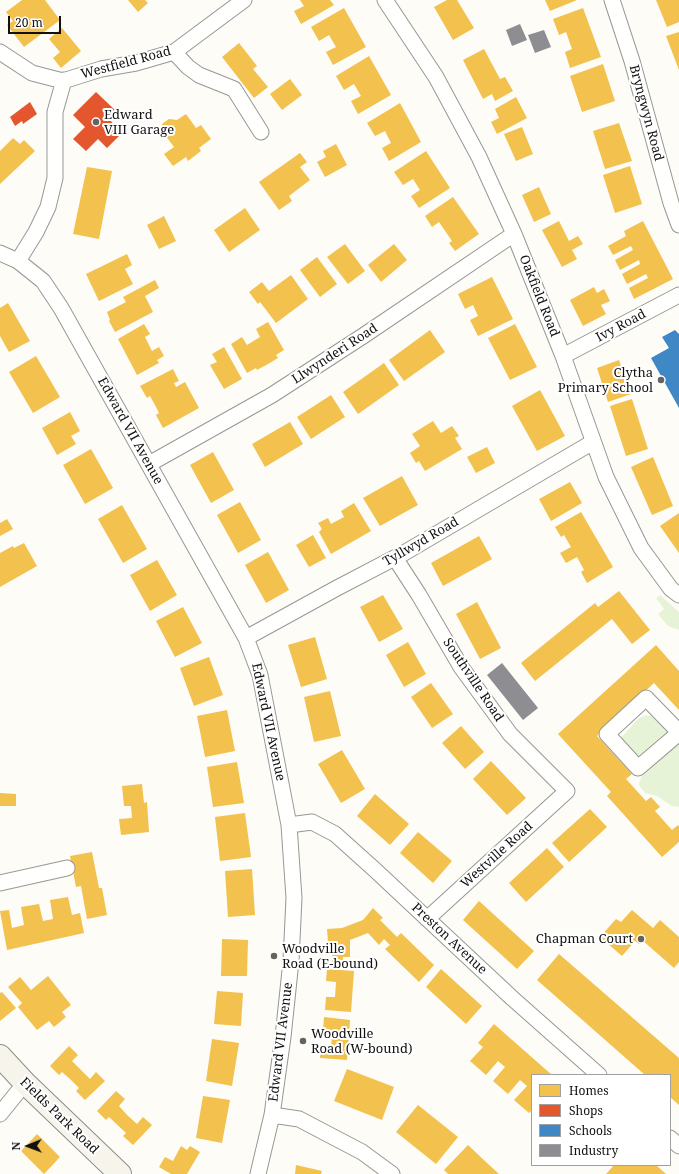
<!DOCTYPE html>
<html>
<head>
<meta charset="utf-8">
<style>
  body { margin:0 }
  #map { position:relative; width:679px; height:1174px; overflow:hidden; background:#fdfcf7; font-family:"Noto Serif",serif }
  canvas { display:block }
  .legend { position:absolute; left:531px; top:1074px; width:140px; height:92px; box-sizing:border-box; background:#fff; border:1px solid #a0a0a0; margin:0; padding:5px 7px; list-style:none; font-size:12px; color:#111 }
  .legend li { display:flex; align-items:center; gap:8px; height:20px }
  .legend b { width:20px; border:1px solid #a0a0a0 }
  .north { position:absolute; left:8px; top:1126px; width:40px; height:40px; -webkit-text-stroke:3px #fff; paint-order:stroke; rotate:269deg; font-size:11px; font-weight:700; line-height:16px; text-align:center; color:#111 }
  .north::after { content:''; display:block; margin:auto; width:14px; height:18px; background:#111; clip-path:polygon(50% 0,100% 100%,50% 72%,0 100%) }
  .scale { position:absolute; left:8px; top:16px; width:53px; height:18px; box-sizing:border-box; border:2px solid #111; border-top:0; padding-left:5px; font-size:12px; line-height:14px; white-space:nowrap; color:#111; -webkit-text-stroke:3px #fff; paint-order:stroke }
</style>
</head>
<body>
<div id="map">
<canvas width="679" height="1174"></canvas>
<ul class="legend">
<li><b style="height:11px;background:#f2c14e"></b>Homes</li>
<li><b style="height:11px;background:#e4572e"></b>Shops</li>
<li><b style="height:11px;background:#3f88c5"></b>Schools</li>
<li><b style="height:11px;background:#8d8d92"></b>Industry</li>
</ul>
<div class="north">N</div>
<div class="scale">20 m</div>
</div>
<script>
const ctx = document.querySelector('canvas').getContext('2d');
ctx.lineJoin = 'round';
function paint(path, color) { ctx.fillStyle = color; ctx.fill(path, 'evenodd'); }
function strokePath(path, color, width, dash) { ctx.strokeStyle = color; ctx.lineWidth = width; ctx.lineCap = dash ? 'butt' : 'round'; ctx.setLineDash(dash || []); ctx.stroke(path); }
function drawText(font, color, halo, rows, align = 'center') {
  ctx.font = font + ' "Noto Serif",serif'; ctx.lineWidth = 4; ctx.setLineDash([]); ctx.textBaseline = 'middle'; ctx.strokeStyle = halo; ctx.fillStyle = color; for (const [text, x, y, turn = 0] of rows) {
    ctx.save(); ctx.translate(x, y); ctx.rotate((+turn || 0) * Math.PI / 180); ctx.textAlign = isNaN(turn) ? turn : align; if (halo) ctx.strokeText(text, 0, 0); ctx.fillText(text, 0, 0); ctx.restore();
  }
}
const green = new Path2D(`
  M660,595l19,17v18l-11,-4 -10,-12 6,-5 -8,-11z
  M646,715l8,2 13,12v6l-29,24 -17,-21 17,-19z
  M679,745v62l-7,-1 -15,-10 -12,-3 -5,-6 -1,-4 3,-7 29,-28z`);
const homes = new Path2D(`
  M22,0h23l15,20 -36,27 -17,-22 6,-4 -7,-9z
  M128,0h17l3,3 -10,9z
  M300,0h30l4,5 -33,19 -7,-13 10,-5z
  M447,0h10l17,28 -21,12 -19,-33z
  M545,0h32l-27,11z
  M656,0h23v22l-12,5z
  M344,8l22,39 -33,18 -7,-13 10,-5 -7,-12 -10,6 -8,-14z
  M583,8l18,49 -31,11 -5,-16 7,-3 -6,-17 -7,3 -6,-16z
  M62,28l19,23 -20,17 -8,-10 7,-6 -11,-13z
  M679,32v38l-13,-34z
  M239,43l18,23 -4,3 15,18 -14,11 -32,-41z
  M484,49l16,30 5,-2 8,14 -18,10 -3,-7 -9,5 -20,-39z
  M369,56l22,39 -33,19 -7,-13 10,-5 -7,-12 -10,6 -8,-14z
  M603,64l12,37 -33,11 -12,-36z
  M290,79l12,16 -20,15 -12,-16z
  M516,97l11,21 -30,16 -6,-12 8,-4 -4,-9z
  M400,103l21,39 -32,19 -7,-13 9,-5 -6,-12 -10,5 -8,-13z
  M186,114l10,14 5,-3 10,14 -12,9 2,3 -13,10 -2,-4 -13,9 -9,-12 10,-7 -12,-16v-7l7,-5 8,1z
  M619,123l13,38 -27,8 -12,-38z
  M522,127l11,27 -17,7 -12,-27z
  M13,138l7,6 4,-4 11,11 -35,33v-33z
  M336,144l11,21 -22,12 -8,-15 9,-5 -3,-6z
  M426,151l24,37 -31,20 -8,-12 9,-6 -7,-11 -10,6 -9,-13z
  M300,153l7,9 -7,5 10,13 -21,16 3,5 -13,9 -20,-28z
  M630,166l12,38 -27,9 -12,-38z
  M87,167l25,4 -13,68 -26,-5z
  M539,187l12,27 -17,8 -12,-27z
  M453,197l26,37 -24,17 -6,-8 3,-2 -13,-19 -7,5 -7,-11z
  M245,208l15,22 -31,22 -15,-22z
  M164,216l12,25 -17,8 -12,-24z
  M559,221l10,20 9,-5 5,8 -11,6 5,9 -15,8 -20,-37z
  M643,221l30,58 -39,20 -5,-11 19,-10 -2,-4 -19,10 -5,-10 18,-10 -1,-4 -19,10 -5,-10 18,-10 -2,-4 -18,9 -5,-9 18,-10 -2,-5z
  M345,244l20,27 -17,13 -21,-27z
  M394,244l13,16 -26,22 -13,-17z
  M127,254l5,11 -7,4 8,15 -34,17 -13,-27z
  M317,257l20,27 -17,13 -20,-27z
  M291,275l17,24 -32,24 -16,-21 -2,2 -9,-12 13,-10 7,9z
  M492,277l21,42 -35,17 -8,-16 8,-4 -5,-11 -8,4 -7,-15z
  M155,280l4,8 -14,8 8,16 -38,20 -6,-11 1,-1 -3,-8 19,-10 -3,-5z
  M594,287l3,6 7,-4 6,12 -9,4 5,9 -23,12 -13,-26z
  M8,303l22,38 -21,11 -9,-16v-28z
  M268,322l16,28 -8,5 2,3 -10,6 -11,6 -1,-2 -9,5 -16,-29 11,-7 5,8 13,-8 -4,-8z
  M144,324l6,10 -5,3 7,14 7,-4 5,9 -7,4 2,3 -22,12 -19,-36z
  M515,324l22,43 -27,13 -22,-42z
  M430,330l15,22 -41,29 -15,-21z
  M224,347l18,32 -18,10 -14,-24 7,-3 -5,-8z
  M36,356l24,41 -27,16 -24,-41z
  M619,360l12,34 -23,8 -11,-34z
  M384,363l15,22 -41,29 -15,-22z
  M173,369l6,12 -5,2 2,4 9,-5 14,26 -36,20 -7,-13 3,-2 -4,-8 -5,-9 -3,2 -7,-12z
  M540,390l25,46 -28,15 -25,-45z
  M331,395l14,22 -34,22 -14,-22z
  M632,399l16,50 -22,7 -16,-50z
  M70,412l10,19 -9,5 5,8 -19,11 -15,-27z
  M433,421l8,12 11,-7 7,10 -4,2 7,11 -37,22 -6,-10 -3,2 -6,-10 10,-7 -8,-12z
  M290,422l13,22 -38,23 -13,-23z
  M487,447l8,16 -19,10 -9,-16z
  M91,449l22,39 -28,16 -22,-39z
  M213,452l21,38 -23,13 -21,-38z
  M653,457l20,49 -21,9 -21,-48z
  M402,476l16,29 -38,21 -17,-28z
  M570,482l12,21 -31,18 -12,-22z
  M240,502l21,38 -23,13 -21,-38z
  M354,503l17,28 -40,23 -12,-22 3,-3 -4,-6 10,-5 3,6 13,-7 -3,-6z
  M122,505l25,44 -24,14 -25,-44z
  M581,512l32,55 -26,16 -6,-11 3,-2 -7,-13 -11,6 -6,-10 11,-6 -7,-12 -3,2 -6,-10z
  M679,513v40l-19,-27z
  M7,519l6,10 -13,7v-13z
  M313,535l13,23 -17,9 -13,-22z
  M479,536l13,23 -49,27 -12,-23z
  M24,543l13,23 -37,21v-34l13,-7 1,2z
  M268,552l21,38 -23,13 -21,-38z
  M157,560l20,35 -27,16 -20,-36z
  M619,591l31,39 -18,14 -20,-25 -77,62 -14,-18 74,-60 3,4z
  M383,595l20,34 -24,13 -19,-35z
  M477,602l24,46 -21,11 -24,-45z
  M183,607l19,36 -27,14 -19,-36z
  M315,637l12,42 -26,8 -13,-42z
  M408,642l18,32 -22,13 -18,-32z
  M656,645l23,26v39l-25,-27 -57,53 35,38 -6,5 20,22 5,-4 9,10 -5,4 17,19 6,-5 1,2v15l-17,15 -55,-61 4,-4 -53,-58z
  M209,657l14,38 -29,11 -14,-38z
  M431,683l22,31 -21,14 -21,-31z
  M330,691l11,45 -27,6 -10,-45z
  M227,710l8,41 -30,6 -8,-41z
  M461,726l23,26 -19,17 -23,-26z
  M342,750l23,39 -24,14 -23,-39z
  M491,761l35,37 -19,17 -34,-36z
  M237,762l7,41 -31,4 -6,-40z
  M142,784l2,19 3,-1 2,30 -28,3 -2,-16 13,-1 -1,-12h-7l-2,-20z
  M0,793l16,1v12h-16z
  M375,794l34,30 -19,21 -33,-29z
  M590,809l17,18 -38,35 -17,-19z
  M245,813l6,44 -31,4 -5,-44z
  M418,832l34,29 -19,22 -33,-30z
  M547,848l17,19 -38,35 -17,-19z
  M92,852l7,36h3l5,27 -20,4 -6,-33 -5,1 -6,-31z
  M252,869l3,46 -27,2 -3,-46z
  M68,897l4,18 8,-2 4,20 -77,17 -7,-39 9,-1 3,18 12,-3 -3,-18 18,-3 4,17 10,-2 -3,-19z
  M479,901l55,50 -17,18 -54,-49z
  M373,908l10,10 -3,2 17,17 4,-4 33,32 -15,17 -34,-33 5,-4 -6,-6 -5,6 -11,-12 -18,7v17h-7v7l-11,1v-23h-4l-1,-13 15,-1 21,-8z
  M632,910l21,18 7,-8 19,17v25l-5,6 -32,-28 -3,4 -4,-3 -13,15 -22,-19 16,-18 5,3z
  M222,939l26,1 -1,36h-26z
  M559,954l120,104v47l-9,-8v-22h-25l-108,-95z
  M327,969l27,2 -3,41 -26,-2 1,-13h9l1,-15 -10,-1z
  M441,969l41,37 -16,18 -40,-37z
  M48,976l23,29 -9,7 4,5 -12,10 -5,-6 -12,9 -19,-23 4,-4 -14,-16 12,-10 11,13z
  M217,991l26,2 -2,33 -27,-2z
  M2,992l14,16 -16,13v-28z
  M324,1017l26,3 -3,40 -27,-2 1,-13 10,1 2,-16h-10z
  M494,1024l58,51h-20v35l-3,3 -15,-13 13,-14 -7,-6 -12,14 -15,-13 12,-14 -7,-6 -12,14 -16,-14 13,-14 -5,-4z
  M212,1039l27,4 -7,43 -26,-5z
  M69,1046l9,9 -6,6 18,18 6,-7 9,9 -20,19 -9,-9 3,-3 -8,-8 -9,-8 -3,3 -9,-9z
  M347,1069l47,18 -12,33 -48,-19z
  M116,1091l9,8 -6,7 8,9 10,9 6,-7 9,8 -19,20 -10,-9 3,-3 -17,-16 -3,3 -9,-9z
  M203,1096l27,4 -8,43 -26,-5z
  M418,1105l40,32 -22,27 -40,-32z
  M37,1134l23,23 -16,17 -23,-23z
  M468,1145l18,17 13,12h-51l-4,-4z
  M181,1146l6,4 3,-4 10,6 -13,22h-16l-12,-7 6,-10 8,4z
  M296,1165l26,6 -1,3h-26z
  M614,1165h42l10,9h-60z`);
const shops = new Path2D(`
  M96,92l19,18 -7,8 14,15 -15,15 -9,-9 -12,12 -13,-12 12,-12 -12,-12z
  M30,102l7,12 -14,10 -1,-3 -7,5 -5,-9z`);
const schools = new Path2D(`
  M675,330l4,4v74l-28,-50 18,-10 -7,-11z`);
const industry = new Path2D(`
  M520,24l7,16 -15,6 -6,-16z
  M544,30l7,17 -16,6 -7,-18z
  M502,663l36,45 -15,12 -36,-45z`);
const street = new Path2D(`
  M385,0l51,77 43,80 35,77 49,122 43,121 35,71 30,41 8,6
  M612,0l20,61 39,142 8,22
  M0,52l32,21 31,8 38,-12 35,-6 38,-11 70,-52
  M174,52l14,15 11,8 35,14 27,43
  M0,253l18,8 25,20 18,27 185,330 14,37 29,150 5,73 -3,63 -8,76 -11,78 -14,59
  M18,261l18,-29 12,-25 7,-29v-66l9,-32
  M563,356l116,-61
  M149,464l123,-69 91,-59 151,-102
  M395,558l24,37 42,72 49,67 57,57 -140,128
  M246,638l91,-50 67,-35 189,-111
  M679,732l-33,-34 -39,36 31,34 41,-35
  M289,825l23,-3 23,12 39,35 138,129 87,77
  M0,883l67,-15
  M0,1114l25,-31
  M272,1115l27,4 63,33 30,22
  M670,1138l9,8`);
const secondary = new Path2D(`
  M0,1056l25,27 95,91`);
const markers = [
  [96,122,4,"#646362"],
  [661,380,4,"#646362"],
  [641,939,4,"#646362"],
  [274,956,4,"#646362"],
  [303,1041,4,"#646362"]
];
const streetNames = [
  ["Westfield Road",126,63,-15],
  ["Bryngwyn Road",646,113,75],
  ["Oakfield Road",539,296,68],
  ["Ivy Road",621,326,-28],
  ["Llwynderi Road",335,354,-33],
  ["Edward VII Avenue",130,431,61],
  ["Tyllwyd Road",421,542,-30],
  ["Southville Road",473,680,56],
  ["Edward VII Avenue",268,722,78],
  ["Westville Road",497,855,-42],
  ["Preston Avenue",449,939,43],
  ["Edward VII Avenue",281,1042,-83],
  ["Fields Park Road",59,1116,44]
];
const poiNames = [
  ["Edward",104,115],
  ["VIII Garage",104,130],
  ["Clytha",653,373,"right"],
  ["Primary School",653,388,"right"],
  ["Chapman Court",633,939,"right"],
  ["Woodville",282,949],
  ["Road (E-bound)",282,964],
  ["Woodville",311,1034],
  ["Road (W-bound)",311,1049]
];
paint(green, '#e7f3d7');
paint(homes, '#f2c14e');
paint(shops, '#e4572e');
paint(schools, '#3f88c5');
paint(industry, '#8d8d92');
strokePath(street, '#979795', 17);
strokePath(secondary, '#8e8d8b', 24);
strokePath(street, '#fffffe', 15);
strokePath(secondary, '#f6f4eb', 22);
for (const [x, y, r, color] of markers) { const dot = new Path2D(); dot.arc(x, y, r, 0, 2 * Math.PI); ctx.fillStyle = color; ctx.fill(dot); strokePath(dot, '#fff', 1.5); }
drawText('13px', '#111', '#fff', streetNames);
drawText('13px', '#111', '#fff', poiNames, 'left');
</script>
</body>
</html>
